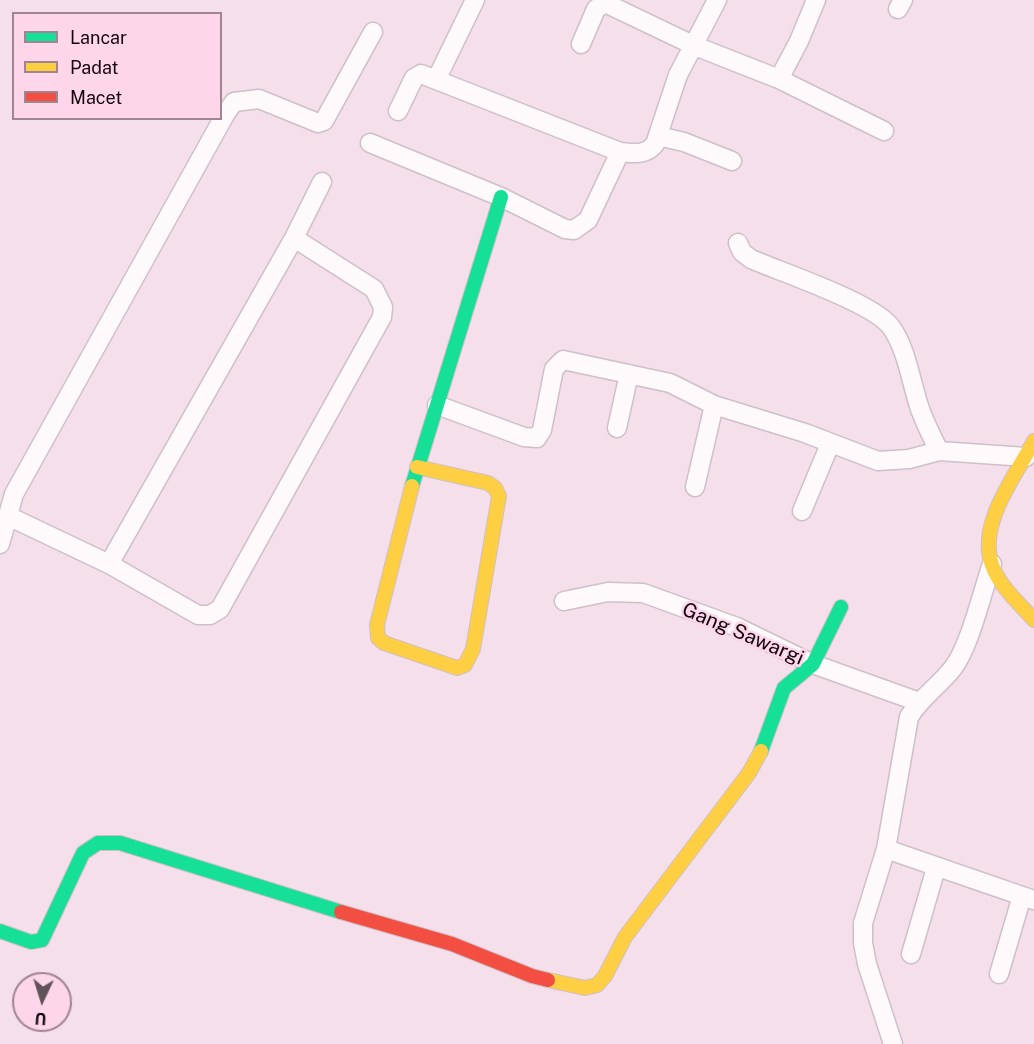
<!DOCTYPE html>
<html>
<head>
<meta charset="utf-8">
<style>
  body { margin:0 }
  #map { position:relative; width:1034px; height:1044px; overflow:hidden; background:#f5dfea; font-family:"Public Sans",sans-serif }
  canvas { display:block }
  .legend { position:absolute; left:12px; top:12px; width:210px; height:108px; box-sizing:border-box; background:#fdd7e9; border:2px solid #9f8491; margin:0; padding:8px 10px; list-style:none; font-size:18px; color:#13070d }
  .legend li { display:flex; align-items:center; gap:12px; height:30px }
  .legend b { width:30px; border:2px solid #9f8491 }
  .north { position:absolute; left:12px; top:972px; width:60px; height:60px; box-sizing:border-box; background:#fdd7e9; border:2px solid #9f8491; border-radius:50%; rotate:184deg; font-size:16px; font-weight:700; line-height:24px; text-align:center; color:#13070d }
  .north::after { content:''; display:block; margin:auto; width:21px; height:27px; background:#62535a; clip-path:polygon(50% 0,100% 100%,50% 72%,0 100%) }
</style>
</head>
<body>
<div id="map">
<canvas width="1034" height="1044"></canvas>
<ul class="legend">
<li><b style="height:8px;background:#16e098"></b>Lancar</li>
<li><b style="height:8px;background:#ffcf43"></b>Padat</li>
<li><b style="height:8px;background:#f24e42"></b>Macet</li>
</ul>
<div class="north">U</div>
</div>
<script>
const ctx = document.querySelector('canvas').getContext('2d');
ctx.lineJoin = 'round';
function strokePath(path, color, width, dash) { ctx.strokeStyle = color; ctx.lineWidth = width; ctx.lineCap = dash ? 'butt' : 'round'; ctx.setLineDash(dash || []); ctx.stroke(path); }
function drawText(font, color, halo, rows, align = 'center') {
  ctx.font = font + ' "Public Sans",sans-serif'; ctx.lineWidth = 5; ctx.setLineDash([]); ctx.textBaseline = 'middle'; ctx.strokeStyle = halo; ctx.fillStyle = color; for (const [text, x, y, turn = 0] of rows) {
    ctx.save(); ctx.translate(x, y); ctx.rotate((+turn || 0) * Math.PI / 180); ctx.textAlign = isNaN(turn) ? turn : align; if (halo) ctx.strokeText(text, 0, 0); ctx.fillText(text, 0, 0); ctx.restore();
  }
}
const street = new Path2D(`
  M898,9l5,-9
  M581,44l15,-35 9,-6 90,43 84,33 105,52
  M779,79l20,-38 17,-41
  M436,80l39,-80
  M398,111l16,-33 7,-4 199,78
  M658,136l26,6 48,19
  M370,143l131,54 64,32 9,1 14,-10 32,-68c14,1 25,4 35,-8l23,-69 39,-75
  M738,243l4,9 9,7c30,13 123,44 140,68 16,22 20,56 29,82 5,14 12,28 19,42
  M437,405l87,32 13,1 5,-8 12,-61 9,-9 107,23 44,22 91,28 73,28 31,-2 30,-8 87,6
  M617,428l12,-54
  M695,487l19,-82
  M802,511l28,-67
  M8,516l101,48 89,51h12l10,-6 162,-292 1,-10 -9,-18 -80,-51 28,-56
  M0,544l14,-50 212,-381 8,-11 25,-3 59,24 6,-2 49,-89
  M109,564l185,-326
  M564,601l44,-9 35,1 94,34 76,37 106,38
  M886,849l148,51
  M911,954l25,-86
  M999,974l23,-78
  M893,1044l-26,-80 -4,-21v-20l23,-74 23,-132c12,-20 30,-31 44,-49 17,-22 29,-76 39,-104`);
const fast = new Path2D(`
  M412,486l89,-289
  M761,751l23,-63 29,-24 28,-57
  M0,931l31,11 11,-2 41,-87 15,-10h22l221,69`);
const slow = new Path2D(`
  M1034,441c-18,34 -57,83 -42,124 7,21 28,39 42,55
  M412,486l-35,139 1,13 6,5 73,25 8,-3 8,-16 26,-153 -4,-8 -7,-5 -71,-16
  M548,980l37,8 12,-3 8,-9 20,-39 124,-164 12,-22`);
const jam = new Path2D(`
  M341,912l111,32 80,32 16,4`);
const streetNames = [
  ["Gang Sawargi",743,634,23]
];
strokePath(street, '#cfbfc7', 21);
strokePath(fast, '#cfbfc7', 16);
strokePath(slow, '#cfbfc7', 16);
strokePath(jam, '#cfbfc7', 16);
strokePath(street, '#fefafc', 18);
strokePath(fast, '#16e098', 14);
strokePath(slow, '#ffcf43', 14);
strokePath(jam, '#f24e42', 14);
drawText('20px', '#13070d', '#fdd7e9', streetNames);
</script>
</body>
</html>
